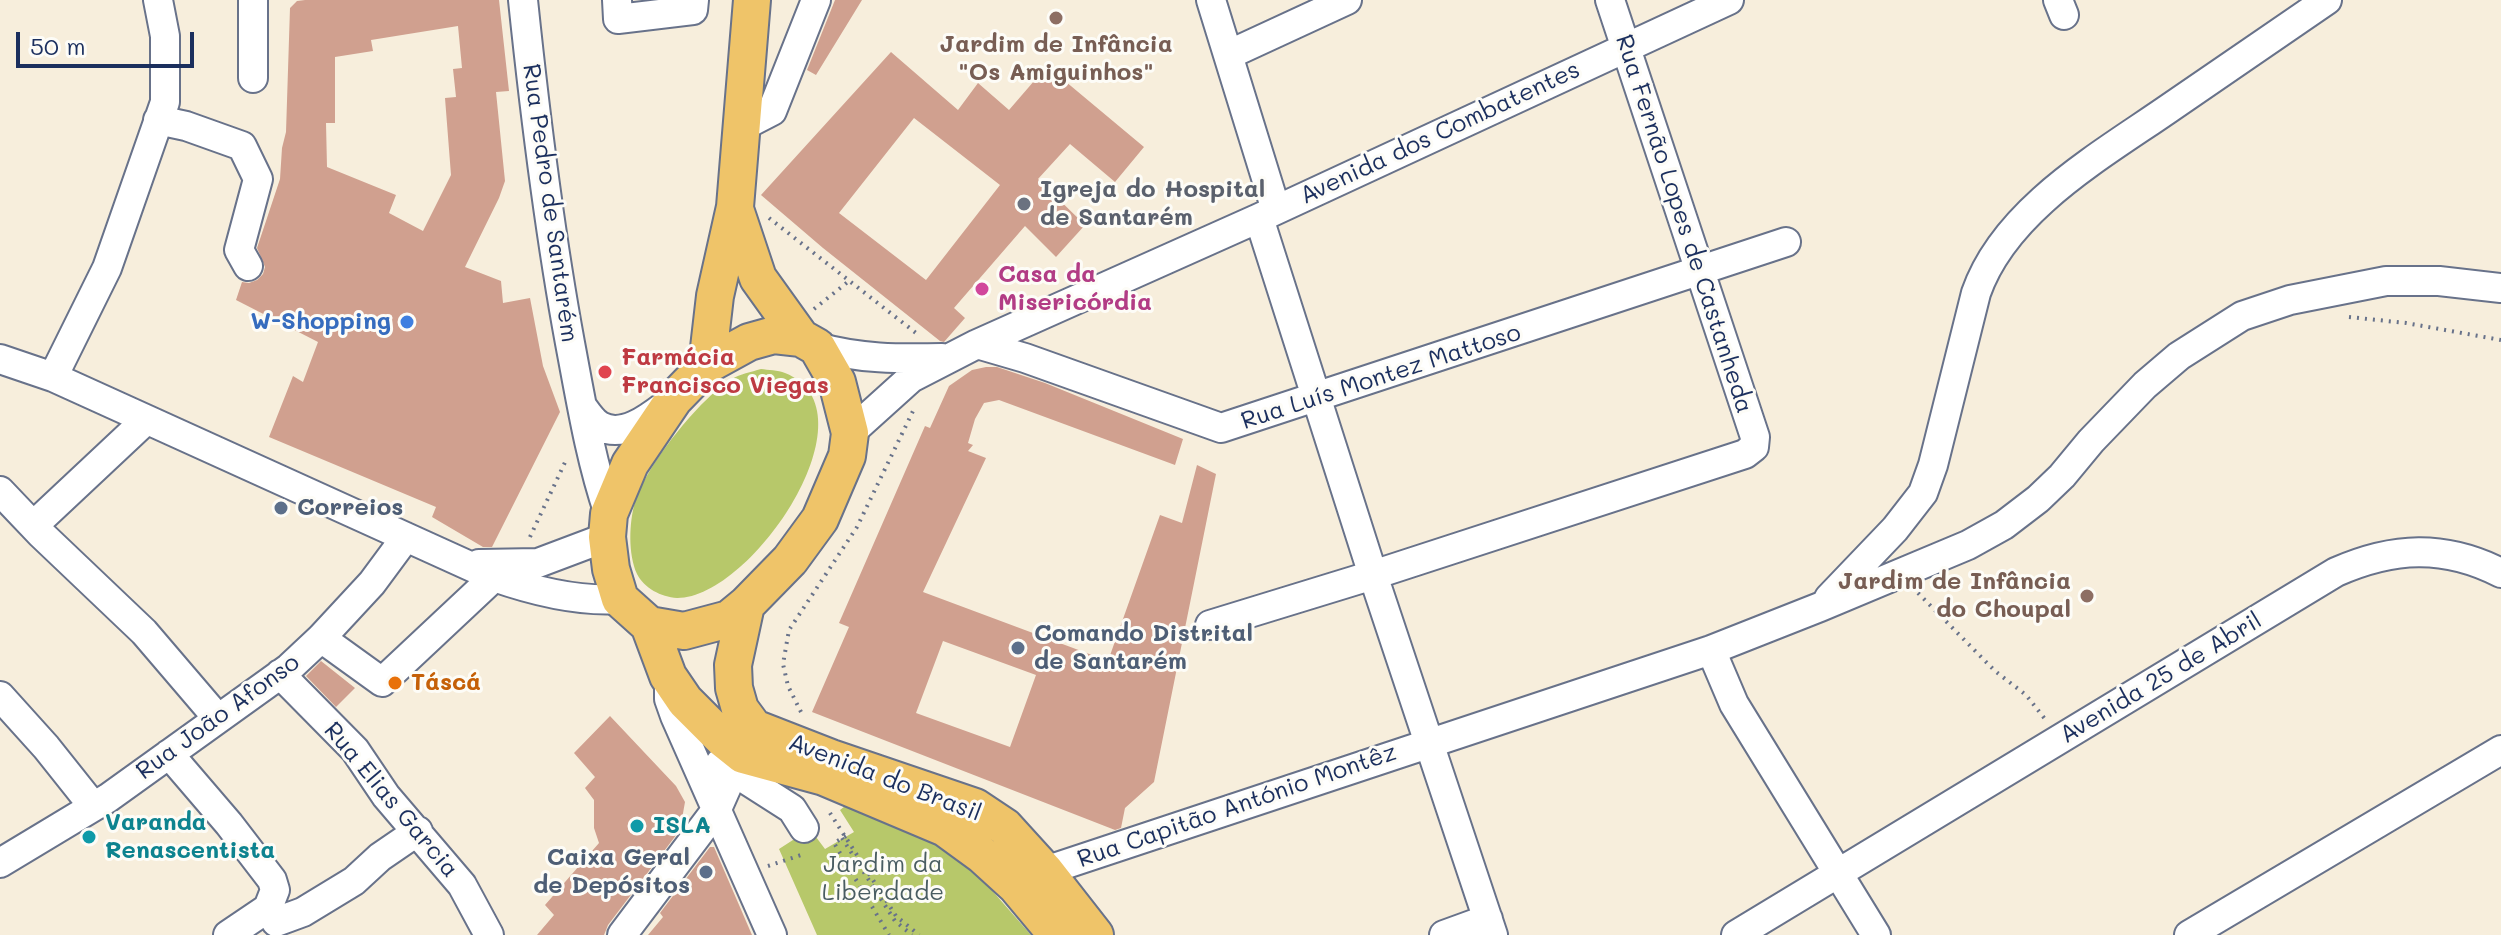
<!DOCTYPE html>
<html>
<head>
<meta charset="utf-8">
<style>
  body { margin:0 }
  #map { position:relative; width:2501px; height:935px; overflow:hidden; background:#f7eedc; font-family:Mali,sans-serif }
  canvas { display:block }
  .scale { position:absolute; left:16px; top:32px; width:178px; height:36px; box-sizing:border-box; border:4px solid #1b2f5e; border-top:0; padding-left:10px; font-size:24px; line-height:28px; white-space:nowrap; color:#1b2f5e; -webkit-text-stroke:6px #fdfcf7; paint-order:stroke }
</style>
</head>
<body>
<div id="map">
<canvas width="2501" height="935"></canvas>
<div class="scale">50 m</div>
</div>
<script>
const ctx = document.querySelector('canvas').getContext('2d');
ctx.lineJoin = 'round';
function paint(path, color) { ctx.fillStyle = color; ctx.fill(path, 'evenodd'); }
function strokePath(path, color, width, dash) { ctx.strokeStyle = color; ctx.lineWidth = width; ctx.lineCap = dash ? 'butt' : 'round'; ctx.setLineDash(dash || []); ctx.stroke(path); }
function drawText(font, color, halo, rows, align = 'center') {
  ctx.font = font + ' Mali,sans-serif'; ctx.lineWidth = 6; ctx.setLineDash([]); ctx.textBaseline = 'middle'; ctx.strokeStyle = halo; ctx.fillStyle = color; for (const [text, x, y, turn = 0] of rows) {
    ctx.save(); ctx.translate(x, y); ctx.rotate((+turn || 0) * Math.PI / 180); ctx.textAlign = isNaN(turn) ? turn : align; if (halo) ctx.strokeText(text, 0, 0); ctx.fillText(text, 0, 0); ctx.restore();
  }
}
const green = new Path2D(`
  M761,369c7,1 17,1 24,4 94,37 -33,226 -108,225 -16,-1 -33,-10 -40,-24 -9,-20 -8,-51 -2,-72 11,-36 65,-104 97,-123 8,-5 19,-7 29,-10z
  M849,803l112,52 70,80h-214l-38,-86 31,-20 15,20 29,-17 -14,-22z`);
const building = new Path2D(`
  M305,0h194l10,91 -13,1 9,89 -6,17 -34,69 36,14 2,22 27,-5 13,68 17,46 -68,135h-9l-51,-30 4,-10 -167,-70 24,-61 10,6 15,-40 -82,-42 6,-18 7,1 8,-3 6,-6 2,-7 -8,-19 23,-69 2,-31 4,-16 4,-124 7,-7zM458,26l4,42 -9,1 3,28 -11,1 6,77 -28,56 -34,-18 7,-18 -69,-28 -1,-44h9v-66l38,-6 -2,-11z
  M835,0h27l-46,75 -9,-5z
  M891,52l67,58 20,-27 31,27 38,-44 97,81 -29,35 -45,-38 -32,35 47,46 -29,32 -31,-31 -71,82 11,10 -21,24 -4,-1 -117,-93 -62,-53zM914,118l86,67 -74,95 -87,-67z
  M986,367h11l48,16 138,56 -8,26 -176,-65 -15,3 -9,16 -7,24 5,2 -5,6 18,7 -63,134 185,69 52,-146 22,8 15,-58 19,9 -62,308 -29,26 -4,20 -6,2 -303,-118 37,-85 -10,-4 86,-197 5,2 19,-42 23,-16zM943,641l93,34 -26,72 -94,-34z
  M321,661l34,27 -19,19 -30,-31z
  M610,716l66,70 9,16 -5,28 -72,95 -4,10h-67l17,-20 -9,-10 54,-62 -5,-15v-28l-9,-12 10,-11 -21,-24z
  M710,847h4l38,88h-104l15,-18 -3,-4z`);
const path = new Path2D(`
  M769,218l147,115
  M814,309l35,-28
  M2349,317l57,6 95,17
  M530,537l37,-79
  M1918,593l77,78 31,24 19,24
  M801,712l-13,-26 -5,-22 6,-34 68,-103 56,-116
  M830,813l66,103 23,19
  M846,836l-12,7 55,92
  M842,838l53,83 17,14
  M768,866l33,-11`);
const minor = new Path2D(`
  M253,0v78
  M523,0c12,115 26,229 47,343 11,58 20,115 39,171
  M617,0l1,19 75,-9 1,-10
  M1211,0l65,210
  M2058,0l6,15
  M1228,55l119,-55
  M158,120l28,6 56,20 16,33 -19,71 9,16
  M743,126l29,-15 44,-111
  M1259,218l114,357 120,360
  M977,344l48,14 196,70 565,-186
  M817,347c42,12 82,12 125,11
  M0,359l53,18 441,200c40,14 84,25 126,22
  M53,377l54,-109 58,-166v-66l-7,-36
  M582,406c5,7 11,16 18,20 23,13 50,-9 67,-22
  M850,433l61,-55 66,-34 282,-126 470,-218
  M0,491l41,43 103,98 65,76 7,12
  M34,525l112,-105
  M479,564l59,-1 69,-26
  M1829,598l66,-69 28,-36 10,-28 43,-172c29,-84 126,-138 195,-186 52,-36 104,-71 156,-107
  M1210,625l163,-50 372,-121 9,-7 1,-10 -145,-437
  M321,638l61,44 112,-105
  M1711,650l23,54 142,231
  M280,674l75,76 31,46 76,89 27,50
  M669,681v18l6,17 97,219
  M0,696l46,51 47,59
  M169,754l60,70 43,56 3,10 -7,18
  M720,763l72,46 12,19
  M0,863l108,-65 181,-130 32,-30 51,-55 34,-46
  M1045,871l666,-221 109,-43 148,-62 36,-20 34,-26 24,-23 29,-35 54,-56 34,-29 63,-40 48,-16 96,-19h53l62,7
  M276,922l27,-10 51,-31 26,-24 38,-26
  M228,935l40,-27
  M622,935l95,-126 16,-36 10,-18
  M1444,935l44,-16
  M1736,935l600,-363c57,-25 108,-28 165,1
  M2189,935l312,-185`);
const major = new Path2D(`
  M735,209l23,69 43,60
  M774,335l27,3 16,9 20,35 13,51 -3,23 -27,63 -30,41 -44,45 -17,14 -45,12 -35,-6 -29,-26 -9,-30 -4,-32 2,-23 21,-50 44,-65 33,-34 42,-23z
  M707,365l8,-69 20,-89 17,-207
  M746,605l-13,60 1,23 6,21 14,19 77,30 144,49 30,20 40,44 50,64
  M649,625l19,51 17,25 38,38 20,16 81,22 121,51 37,27 34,31 41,49`);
const markers = [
  [1056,18,8,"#8d6e63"],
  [1024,204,8,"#6b7280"],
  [982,289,8,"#d1479c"],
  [407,322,8,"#3f7fe0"],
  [605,372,8,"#e0444e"],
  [281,508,8,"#5c6f8a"],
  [2087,596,8,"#8d6e63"],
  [1018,648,8,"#5c6f8a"],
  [395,683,8,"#e8710a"],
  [637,826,8,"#0f9aa8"],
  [89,837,8,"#0f9aa8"],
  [706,872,8,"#5c6f8a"]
];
const educationNames = [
  ["Jardim de Infância",1056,45],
  ["\"Os Amiguinhos\"",1056,73],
  ["Jardim de Infância",2071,582,"right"],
  ["do Choupal",2071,610,"right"]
];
const streetNames = [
  ["Avenida dos Combatentes",1440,133,-25],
  ["Rua Pedro de Santarém",550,203,82],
  ["Rua Fernão Lopes de Castanheda",1684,224,72],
  ["Rua Luís Montez Mattoso",1381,377,-18],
  ["Avenida 25 de Abril",2161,678,-31],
  ["Rua João Afonso",218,717,-36],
  ["Avenida do Brasil",885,778,21],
  ["Rua Elias Garcia",391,800,50],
  ["Rua Capitão António Montêz",1237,806,-19]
];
const worshipNames = [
  ["Igreja do Hospital",1040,190],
  ["de Santarém",1040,218]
];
const hotelNames = [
  ["Casa da",998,275],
  ["Misericórdia",998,303]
];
const shopNames = [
  ["W-Shopping",391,322]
];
const healthNames = [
  ["Farmácia",621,358],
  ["Francisco Viegas",621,386]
];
const serviceNames = [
  ["Correios",297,508],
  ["Comando Distrital",1034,634],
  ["de Santarém",1034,662],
  ["Caixa Geral",690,858,"right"],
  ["de Depósitos",690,886,"right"]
];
const foodNames = [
  ["Táscá",411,683]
];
const cultureNames = [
  ["Varanda",105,823],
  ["Renascentista",105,851],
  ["ISLA",653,826]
];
const parkNames = [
  ["Jardim da",883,865],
  ["Liberdade",883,893]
];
paint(green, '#b7c86a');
paint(building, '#d0a08f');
strokePath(minor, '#68728a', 32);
strokePath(major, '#68728a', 40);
strokePath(path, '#68728a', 4, [2, 6]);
strokePath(minor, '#fff', 28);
strokePath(major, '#efc469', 36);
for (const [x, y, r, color] of markers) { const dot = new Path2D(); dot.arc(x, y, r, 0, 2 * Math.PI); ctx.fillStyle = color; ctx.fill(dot); strokePath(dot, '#fdfcf7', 3); }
drawText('bold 24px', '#785e54', '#fdfcf7', educationNames);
drawText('24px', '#1b2f5e', '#fdfcf7', streetNames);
drawText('bold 24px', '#5b616d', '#fdfcf7', worshipNames, 'left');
drawText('bold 24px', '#b23c85', '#fdfcf7', hotelNames, 'left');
drawText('bold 24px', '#366cbe', '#fdfcf7', shopNames, 'right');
drawText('bold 24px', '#be3a42', '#fdfcf7', healthNames, 'left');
drawText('bold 24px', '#4e5e75', '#fdfcf7', serviceNames, 'left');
drawText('bold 24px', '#c56008', '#fdfcf7', foodNames, 'left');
drawText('bold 24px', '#0d838f', '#fdfcf7', cultureNames, 'left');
drawText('24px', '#4a5d62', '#fdfcf7', parkNames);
</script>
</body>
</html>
